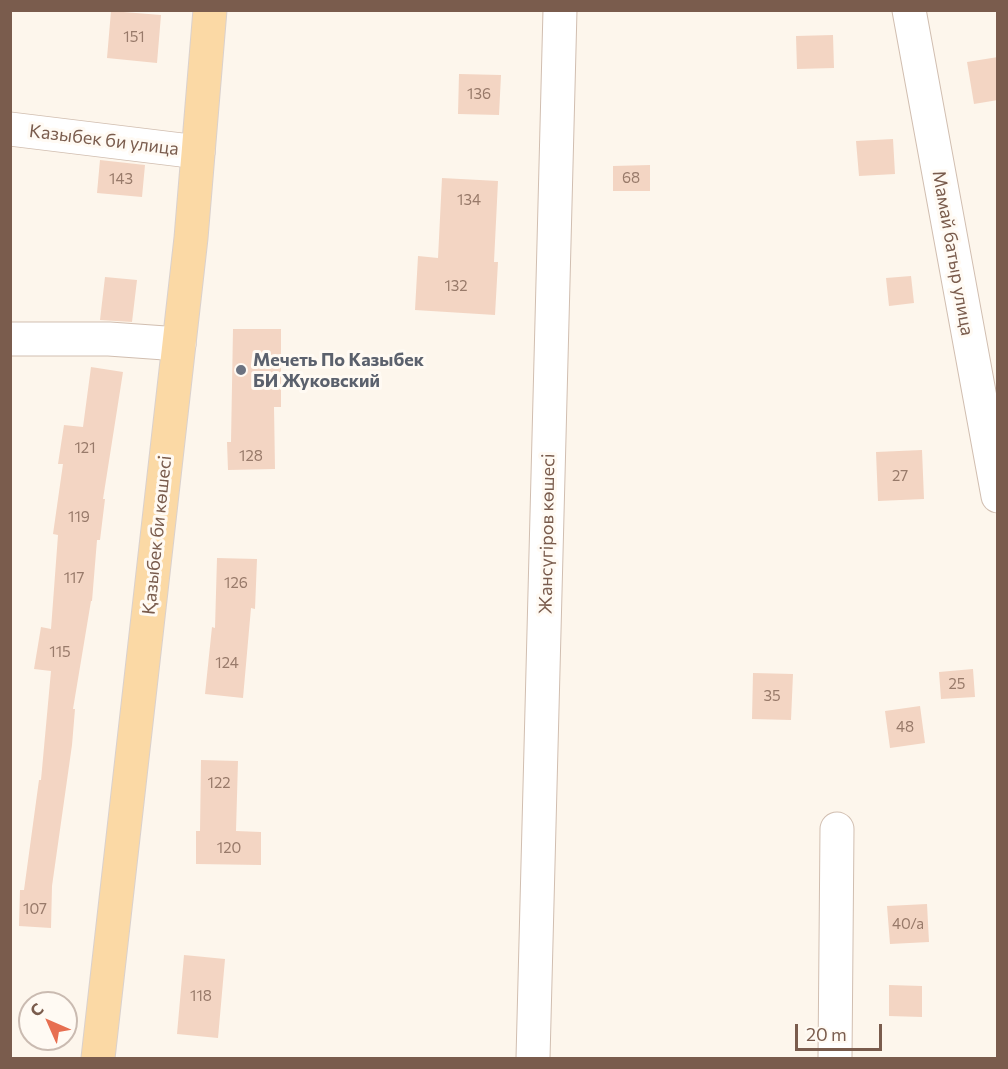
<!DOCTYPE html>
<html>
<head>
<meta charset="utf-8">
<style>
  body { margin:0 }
  #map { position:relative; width:1008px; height:1069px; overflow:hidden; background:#fdf6ec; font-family:Commissioner,sans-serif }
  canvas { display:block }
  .frame { position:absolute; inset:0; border:12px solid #7a5c4d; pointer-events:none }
  .north { position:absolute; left:18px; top:991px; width:60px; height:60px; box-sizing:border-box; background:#fffaf3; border:2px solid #cabbb1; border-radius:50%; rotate:315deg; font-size:16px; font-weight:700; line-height:24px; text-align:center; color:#7a5c4d }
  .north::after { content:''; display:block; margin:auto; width:21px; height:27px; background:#e76f51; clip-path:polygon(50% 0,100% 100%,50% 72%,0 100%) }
  .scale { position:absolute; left:795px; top:1024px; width:87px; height:27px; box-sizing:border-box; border:3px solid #7a5c4d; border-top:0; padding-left:8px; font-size:18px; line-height:21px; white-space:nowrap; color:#7a5c4d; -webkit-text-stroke:4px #fffaf3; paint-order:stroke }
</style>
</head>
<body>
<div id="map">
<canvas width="1008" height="1069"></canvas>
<div class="frame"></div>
<div class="north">С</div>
<div class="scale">20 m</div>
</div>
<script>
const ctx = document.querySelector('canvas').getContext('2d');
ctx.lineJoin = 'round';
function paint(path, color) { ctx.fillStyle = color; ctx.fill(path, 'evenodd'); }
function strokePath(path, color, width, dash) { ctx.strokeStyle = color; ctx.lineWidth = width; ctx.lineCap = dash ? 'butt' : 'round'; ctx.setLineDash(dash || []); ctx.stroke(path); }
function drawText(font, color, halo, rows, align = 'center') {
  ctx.font = font + ' Commissioner,sans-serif'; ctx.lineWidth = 6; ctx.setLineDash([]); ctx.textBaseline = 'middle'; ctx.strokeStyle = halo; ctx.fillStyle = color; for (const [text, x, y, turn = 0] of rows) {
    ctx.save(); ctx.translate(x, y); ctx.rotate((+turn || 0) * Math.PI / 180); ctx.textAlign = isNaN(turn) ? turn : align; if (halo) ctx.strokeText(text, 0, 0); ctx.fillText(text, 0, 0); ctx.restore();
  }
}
const building = new Path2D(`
  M111,11l50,4 -4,48 -50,-5z
  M833,35l1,33 -37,1 -1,-33z
  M998,57v43l-24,4 -7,-42z
  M459,74l42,1 -2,40 -41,-1z
  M893,139l2,35 -36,2 -3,-35z
  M100,160l45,5 -3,32 -45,-4z
  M650,165v26h-37v-25z
  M442,178l56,3 -4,81h4l-3,53 -80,-5 3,-54 20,2z
  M911,276l3,27 -25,3 -3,-28z
  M105,277l32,3 -5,42 -32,-2z
  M233,329h48v78h-7l1,62 -47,1 -1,-28h4z
  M91,367l32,5 -20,127h2l-5,41h-3l-5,61h-1l-18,108h2l-3,36 -20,141 -1,42 -32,-2 1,-36h4l15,-110h2l10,-109 -17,-2 7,-42 10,2 7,-94 -5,-1 10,-70h-5l6,-39 19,2z
  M922,450l2,49 -46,2 -2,-49z
  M217,558l40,1 -2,50 -4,-1 -8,90 -38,-4 7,-67 3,1z
  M973,669l2,28 -34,2 -2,-27z
  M753,673l40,1 -2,46 -39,-1z
  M920,706l5,37 -35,5 -5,-37z
  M201,760l37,1 -2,70 25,1v33l-65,-1v-33h4z
  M927,904l2,38 -39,2 -3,-38z
  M184,955l41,4 -7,79 -41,-4z
  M889,985l33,1v31l-33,-1z`);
const minor = new Path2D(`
  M909,10l89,486
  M10,129l188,23
  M10,339h99l70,5
  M533,1058l27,-1048
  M835,1058l2,-229`);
const major = new Path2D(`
  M98,1058l93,-820 19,-228`);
const markers = [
  [241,370,6,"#6b7280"]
];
const numberNames = [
  ["151",134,37],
  ["136",479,94],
  ["68",631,178],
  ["143",121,179],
  ["134",469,200],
  ["132",456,286],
  ["121",85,448],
  ["128",251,456],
  ["27",900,476],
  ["119",79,517],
  ["117",74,578],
  ["126",236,583],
  ["115",60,652],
  ["124",227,663],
  ["25",957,684],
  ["35",772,696],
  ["48",905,727],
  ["122",219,783],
  ["120",229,848],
  ["107",35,909],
  ["40/а",908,924],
  ["118",201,996]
];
const streetNames = [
  ["Казыбек би улица",104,140,7],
  ["Мамай батыр улица",953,253,80],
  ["Жансүгіров көшесі",547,534,-89],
  ["Қазыбек би көшесі",157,535,-84]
];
const worshipNames = [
  ["Мечеть По Казыбек",253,360],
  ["БИ Жуковский",253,381]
];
paint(building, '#f3d5c3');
strokePath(minor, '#d1beb0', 35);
strokePath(major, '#dad1cd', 35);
strokePath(minor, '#fff', 33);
strokePath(major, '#fbd9a5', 33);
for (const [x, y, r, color] of markers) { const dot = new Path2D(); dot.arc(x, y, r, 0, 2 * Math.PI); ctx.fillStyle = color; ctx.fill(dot); strokePath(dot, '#fffaf3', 2); }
drawText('15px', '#987a6a', null, numberNames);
drawText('18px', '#7a5c4d', '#fffaf3', streetNames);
drawText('bold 18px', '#5b616d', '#fffaf3', worshipNames, 'left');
</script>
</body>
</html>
